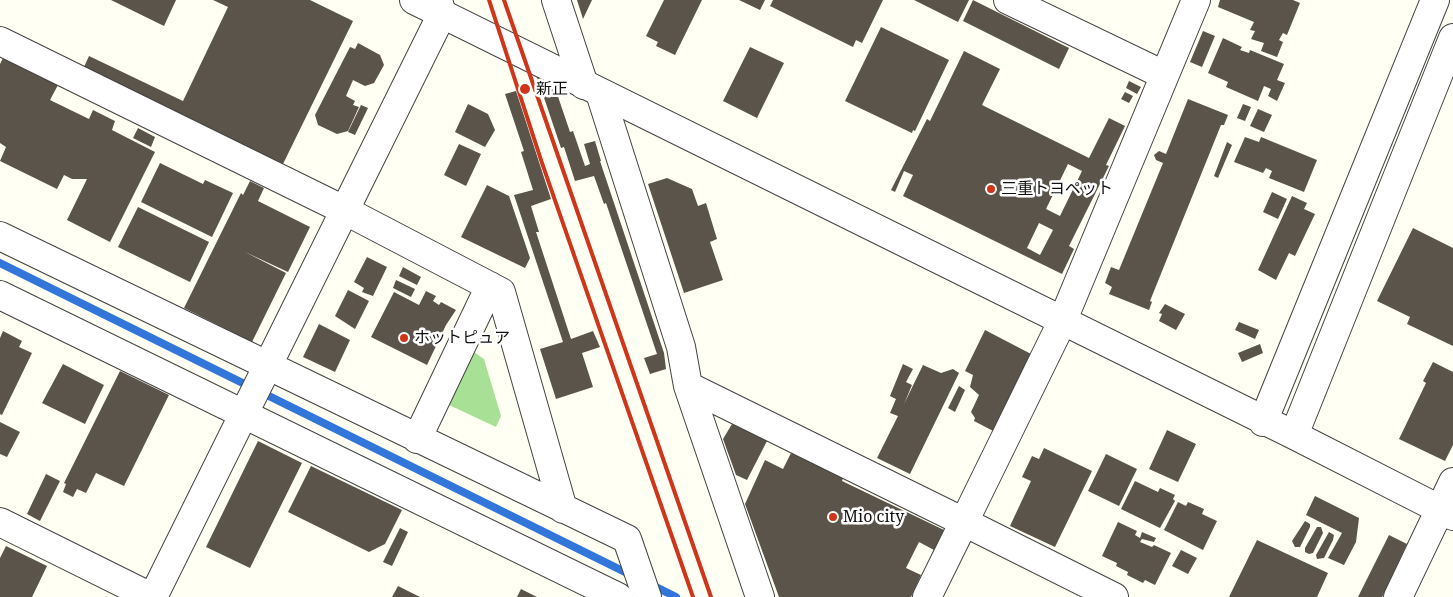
<!DOCTYPE html>
<html>
<head>
<meta charset="utf-8">
<style>
  body { margin:0 }
  canvas { display:block; background:#fffff3 }
</style>
</head>
<body>
<canvas width="1453" height="597"></canvas>
<script>
const ctx = document.querySelector('canvas').getContext('2d');
ctx.lineJoin = 'round';
function paint(path, color) { ctx.fillStyle = color; ctx.fill(path, 'evenodd'); }
function strokePath(path, color, width, dash) { ctx.strokeStyle = color; ctx.lineWidth = width; ctx.lineCap = dash ? 'butt' : 'round'; ctx.setLineDash(dash || []); ctx.stroke(path); }
function drawText(font, color, halo, rows, align = 'center') {
  ctx.font = font + ' "Noto Serif","Noto Sans JP",serif'; ctx.lineWidth = 5; ctx.setLineDash([]); ctx.textBaseline = 'middle'; ctx.strokeStyle = halo; ctx.fillStyle = color; for (const [text, x, y, turn = 0] of rows) {
    ctx.save(); ctx.translate(x, y); ctx.rotate((+turn || 0) * Math.PI / 180); ctx.textAlign = isNaN(turn) ? turn : align; if (halo) ctx.strokeText(text, 0, 0); ctx.fillText(text, 0, 0); ctx.restore();
  }
}
const forest = new Path2D(`
  M471,350l13,9 17,57 -5,11 -49,-23z`);
const stream = new Path2D(`
  M0,263l633,313
  M650,584l26,13`);
const building = new Path2D(`
  M111,0h65l-12,26z
  M213,0h97l43,21 -70,143 -199,-97 5,-11 94,45 45,-94z
  M577,0h15l-9,19z
  M664,0h38l-27,55 -19,-9 2,-4 -12,-6z
  M739,0h26l-5,10z
  M773,0h110l-21,43 -6,-3 -3,7 -83,-41z
  M914,0h55l-11,22z
  M973,0l96,48 -10,21 -96,-48z
  M1220,0h73l7,3 -13,32 -4,-2 -4,7 4,2 -6,15 -16,-6 3,-8 -13,-4 4,-8 -5,-1 4,-8 -36,-15z
  M881,27l68,33 -34,71 -2,-1 -1,3 -67,-32z
  M1203,31l12,5 -13,31 -12,-5z
  M1223,38l19,9 -2,3 9,3 1,-3 34,14 -7,16 8,3 -8,18 -9,-5 3,-7 -7,-3 -6,15 -32,-14 2,-5 -20,-9z
  M358,43l22,12 4,10 -10,18 -9,3 -12,-6 -7,16 9,5 -2,4 6,2 -11,24 -11,3 -19,-9 -3,-10 35,-68 5,2z
  M750,47l34,16 -27,55 -34,-17z
  M964,51l36,18 -18,36 107,53 20,-40 16,8 -19,39 3,1 -40,80 5,3 -12,25 -159,-78 10,-21 -9,-4 -9,21 -4,-2 36,-71 3,2zM1068,164l14,7 -22,45 -14,-7zM1039,223l14,7 -13,25 -13,-7z
  M3,58l55,27 -8,15 39,19 4,-9 22,11 -3,9 43,22 -45,90 -43,-22 20,-41h-15l-8,-4 -7,14 -57,-28 6,-14 -6,-4v-79z
  M550,73l20,59 3,-1 12,35 5,-2 -6,-20 11,-3 6,20h-1l64,192 2,16 -16,5 -6,-16 13,-4 -51,-151 -2,1 -10,-28 -19,5 -11,-34 -3,1 -24,-71z
  M1129,81l12,6 -4,7 -11,-6z
  M516,91l35,108 -20,7 8,26h-3l35,107 22,-8 7,16 -18,6 11,34 -37,12 -16,-50 23,-7 -49,-147 19,-5 -12,-38 3,-1 -19,-57z
  M1125,92l8,4 -4,7 -8,-4z
  M1188,99l40,16 -4,10h-3l-71,176 2,1 -3,8 -40,-16 3,-7 -7,-4 6,-16 8,3 44,-107 -7,-3 -2,-5 5,-4 7,3z
  M468,104l20,10 7,16 -10,17 -30,-15z
  M1243,104l8,3 -6,14 -8,-3z
  M361,105l7,3 -13,27 -7,-3z
  M1258,109l14,6 -8,17 -14,-6z
  M138,128l17,9 -4,10 -18,-9z
  M1245,137l14,5 2,-5 56,23 -13,32 -35,-14 3,-7 -6,-3 -3,5 -29,-11z
  M1227,142l5,3 -14,33 -4,-2z
  M459,144l22,10 -15,32 -22,-11z
  M160,163l43,21 2,-4 28,13 -21,44 -71,-35z
  M667,178l25,11 6,17 8,-3 11,36 -7,3 13,38 -39,13 -36,-109z
  M250,181l14,7 -6,13 52,26 -22,45 -43,-20 41,21 -34,69 -68,-34 57,-115 2,2z
  M487,185l22,11 21,62 -5,10 -64,-31z
  M1272,192l15,7 -9,20 -15,-7z
  M1292,196l15,7 -3,6 11,5 -20,42 -6,-3 -13,27 -18,-10z
  M138,207l71,35 -19,40 -72,-35z
  M1413,228l40,20v98l-46,-22 3,-7 -33,-16z
  M367,257l20,10 -14,29 -11,-4 2,-4 -10,-6z
  M403,267l18,10 -4,8 -18,-9z
  M396,280l19,9 -4,8 -18,-9z
  M348,290l21,11 -14,28 -20,-13z
  M426,291l10,5 -3,5 6,4 2,-3 15,8 -10,15 -19,40 -56,-28 23,-45 25,13z
  M1165,304l20,10 -9,16 -17,-9 3,-7 -3,-1z
  M1239,322l20,8 -4,9 -20,-9z
  M319,324l31,16 -15,32 -32,-15z
  M985,330l48,25 -38,77 -21,-11 1,-3 -4,-6 8,-17 -9,-8 3,-12 -8,-4z
  M3,331l19,10 -3,6 13,6 -30,62 -2,-1v-76z
  M1260,344l3,9 -21,9 -4,-9z
  M1433,362l20,10v73l-8,16 -46,-22 27,-56 -3,-2z
  M63,364l41,21 -19,39 -43,-21z
  M903,364l10,5 -7,13 6,3 -8,19 19,-39 18,8 12,-4 6,4 -49,101 -33,-16 21,-42 -8,-3 6,-14 -6,-3z
  M120,371l49,24 -45,91 -28,-13 -10,20 -9,-4 -4,8 -10,-5 3,-8 -2,-1z
  M959,386l6,4 -10,22 -7,-4z
  M0,422l20,10 -13,25 -7,-3z
  M732,424l35,17 -20,39 -11,-5 -13,-36z
  M1167,430l29,14 -18,38 -29,-13z
  M258,441l44,22 -52,105 -44,-21z
  M1044,448l48,23 -37,76 -45,-21 21,-45 -9,-4 10,-21 7,3z
  M791,453l52,25 -1,3 102,49 -10,20 -15,-8 -13,26 15,7 -10,22h-132l-34,-93 20,-44 18,9z
  M1106,454l31,15 -18,37 -31,-15z
  M311,466l91,44 -17,34 -16,8 -81,-40z
  M46,474l14,7 -20,40 -13,-7z
  M1135,481l23,11 2,-4 15,7 -2,4 2,2 -15,27 -39,-19z
  M1315,496l44,22 -3,24 -12,23 -16,-7 14,-25 -36,-18z
  M1178,502l8,4 2,-4 16,7 -2,5 15,7 -14,29 -39,-20z
  M1305,521l5,3v3l-10,20h-5l-3,-6z
  M1118,522l19,9 -2,4 5,3 2,-6 14,6 -2,4 -12,-3 -2,3 12,5 2,-2 17,8 -16,32 -10,-5 -2,3 -16,-8 1,-3 -12,-6 1,-3 -15,-7z
  M1317,527h4l2,6 -10,20 -4,1 -4,-2v-4z
  M400,528l8,4 -16,34 -9,-4z
  M1329,532l5,3 -1,5 -9,18 -7,1 -1,-4z
  M1389,535l18,9 -25,53h-24z
  M1257,540l71,33 -11,24h-88z
  M6,546l41,20 -15,31h-32v-39z
  M1181,550l16,8 -9,16 -16,-8z
  M398,586l22,11h-28z
  M521,589l16,8h-20z`);
const minor = new Path2D(`
  M556,0l28,85
  M1008,0l156,75
  M0,41l344,169 157,82 62,217
  M600,93l81,254 7,39 72,211
  M0,236l627,303 20,58
  M0,295l618,302
  M688,386l276,136 -37,75
  M417,439l73,-153
  M0,522l151,75
  M153,597l289,-583 -4,-14
  M1114,597l-150,-75 98,-200 134,-322
  M1398,597l55,-115`);
const tertiary = new Path2D(`
  M414,0l880,435 159,81
  M1263,422l172,-422
  M1294,435l159,-397`);
const rail = new Path2D(`
  M489,0l53,163 151,434
  M504,0l207,597`);
const markers = [
  [525,89,6,"#ce351a"],
  [991,189,5,"#ce351a"],
  [404,338,5,"#ce351a"],
  [833,517,5,"#ce351a"]
];
const poiNames = [
  ["新正",536,89],
  ["三重トヨペット",1001,189],
  ["ホットピュア",414,338],
  ["Mio city",843,517]
];
paint(forest, '#a8e096');
strokePath(stream, '#3376da', 8);
paint(building, '#5a544b');
strokePath(minor, '#434343', 30);
strokePath(tertiary, '#434343', 30);
strokePath(minor, '#fff', 28);
strokePath(tertiary, '#fff', 28);
strokePath(rail, '#ce351a', 4);
for (const [x, y, r, color] of markers) { const dot = new Path2D(); dot.arc(x, y, r, 0, 2 * Math.PI); ctx.fillStyle = color; ctx.fill(dot); strokePath(dot, '#fff', 2); }
drawText('16px', '#101010', '#fff', poiNames, 'left');
</script>
</body>
</html>
